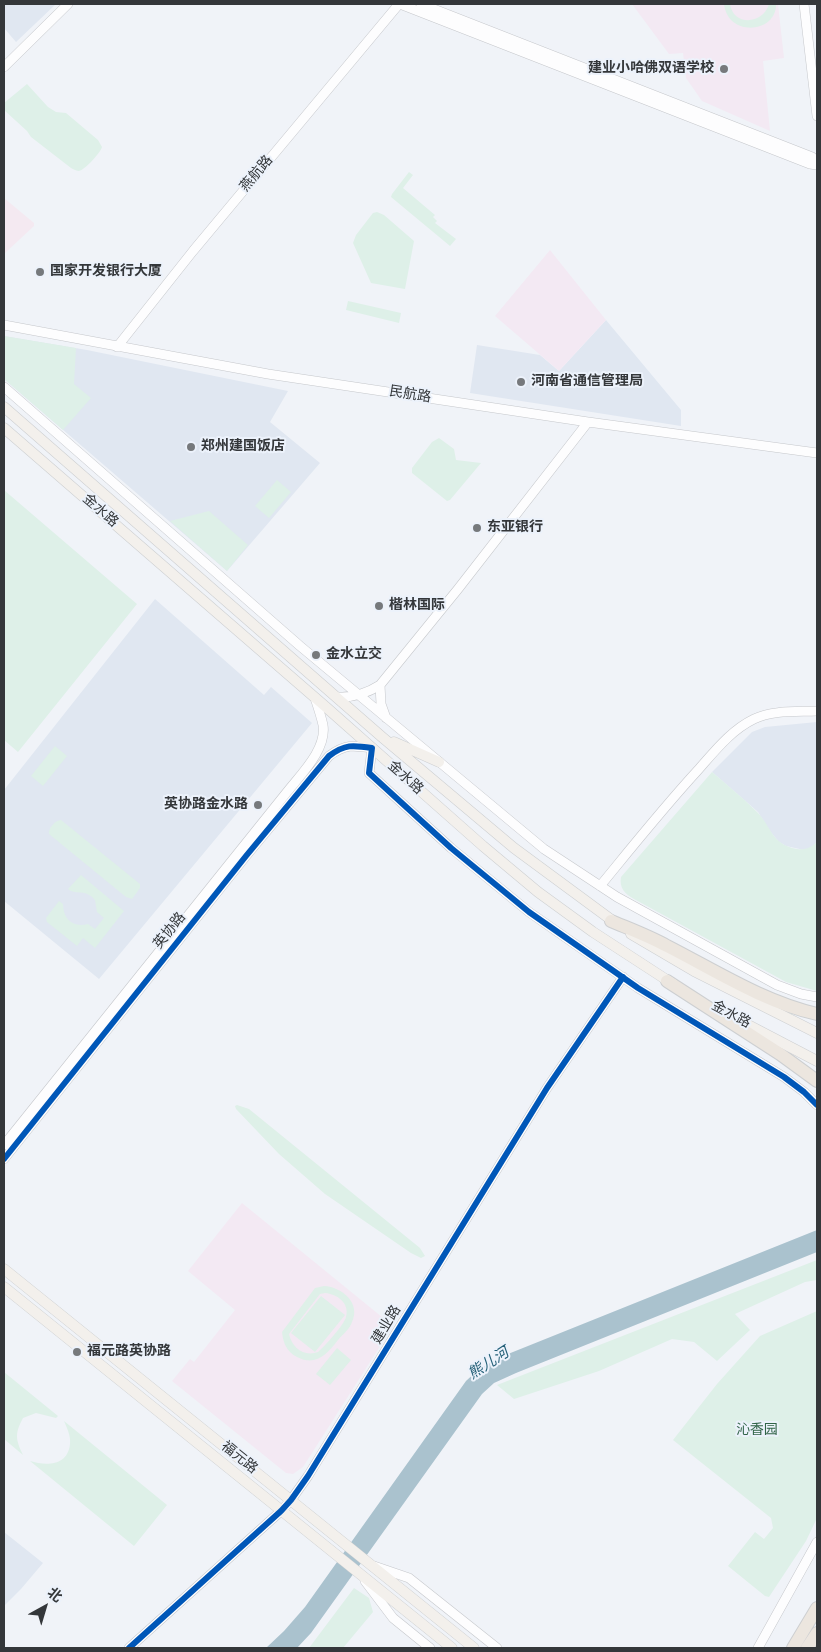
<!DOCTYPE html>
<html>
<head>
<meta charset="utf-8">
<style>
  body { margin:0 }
  #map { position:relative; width:821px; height:1652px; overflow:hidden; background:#f0f3f8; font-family:"Nunito Sans","Noto Sans SC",sans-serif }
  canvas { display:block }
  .frame { position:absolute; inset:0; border:5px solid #34373a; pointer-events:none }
  .north { position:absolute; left:20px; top:1582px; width:50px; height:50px; -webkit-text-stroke:4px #ecf2fb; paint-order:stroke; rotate:39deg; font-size:14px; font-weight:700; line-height:20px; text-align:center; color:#34373a }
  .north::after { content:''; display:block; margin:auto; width:18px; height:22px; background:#34373a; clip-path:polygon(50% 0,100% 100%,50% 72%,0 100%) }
</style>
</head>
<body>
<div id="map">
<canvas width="821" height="1652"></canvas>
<div class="frame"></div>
<div class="north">北</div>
</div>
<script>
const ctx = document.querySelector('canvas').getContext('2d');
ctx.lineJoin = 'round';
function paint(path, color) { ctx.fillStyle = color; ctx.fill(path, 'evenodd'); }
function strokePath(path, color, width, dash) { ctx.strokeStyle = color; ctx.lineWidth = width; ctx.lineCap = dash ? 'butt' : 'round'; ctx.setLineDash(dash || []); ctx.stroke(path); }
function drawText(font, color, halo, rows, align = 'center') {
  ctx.font = font + ' "Nunito Sans","Noto Sans SC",sans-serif'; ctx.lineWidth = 4; ctx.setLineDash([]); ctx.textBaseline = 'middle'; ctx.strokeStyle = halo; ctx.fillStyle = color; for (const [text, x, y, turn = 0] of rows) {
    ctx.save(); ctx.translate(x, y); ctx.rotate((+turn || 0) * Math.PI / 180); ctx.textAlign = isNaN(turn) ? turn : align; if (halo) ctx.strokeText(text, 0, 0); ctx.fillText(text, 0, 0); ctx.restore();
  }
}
const built = new Path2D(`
  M4,4h52l-40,38 -12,-14z
  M606,320l75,90v16l-211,-33 7,-48 63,10 19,16z
  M4,336l83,14 201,41 -18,31 50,41 -93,108 -223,-192z
  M155,599l109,96 7,-8 41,36 -213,256 -95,-78v-111z
  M817,722v120l-6,6 -7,2 -18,-4 -7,-4 -11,-13 -10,-17 -46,-40 40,-40 13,-5z
  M4,1532l39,31 -22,26 -17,17z`);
const education = new Path2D(`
  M632,4h146l6,54 -21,3 7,70 -68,-30 -16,-23 -3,-25 -14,1z
  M550,250l56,70 -47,51 -64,-55z
  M242,1203l151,123 -90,141 -10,7 -7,-1 -114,-92 18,-22 4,3 41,-52 -47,-39z`);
const medical = new Path2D(`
  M4,198l30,25v3l-30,28z`);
const green = new Path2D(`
  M724,4h6c3,22 33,21 39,0h7c1,29 -48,34 -52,0z
  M27,84l21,23 8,5 10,1 32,27 4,7c-1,5 -17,23 -23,24 -2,0 -6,-2 -8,-3l-40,-31 -4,-6 -23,-21v-7z
  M409,172l4,3 -10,13 32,27 -2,2 4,4 -2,2 21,16 -6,7 -59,-49 1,-3z
  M377,212l7,3 30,26 -9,48 -34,-6 -18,-40 3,-8 17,-22z
  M348,301l53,12 -2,10 -53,-13z
  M4,336l72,12 -2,36 17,14 -28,32 -59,-51z
  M439,438l15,11 2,11 25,3 -31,37 -3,1 -35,-28v-5l20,-26z
  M277,480l14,12 -22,26 -14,-12z
  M4,490l133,114 -119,148 -14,-12z
  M209,511l39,34 -21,26 -57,-50z
  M55,746l12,10 -24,30 -12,-10z
  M712,772c15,13 30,25 44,39 16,15 14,33 41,38 9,1 13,-1 20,-7v149l-31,-9 -152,-83c-9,-5 -15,-11 -13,-22z
  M61,820l79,64v4l-8,11 -6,-2 -77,-63c-1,-5 6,-14 12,-14z
  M81,875l43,36 -29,37 -12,-10 -6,8 -30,-24 -1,-4 13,-17 4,3c0,15 10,24 25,20l7,5 9,-11 -7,-6 -2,-12c-10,-12 -18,-4 -27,-11z
  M237,1105l12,4 171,139 5,8 -4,2 -10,-5 -86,-59 -46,-40 -43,-45 -1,-3z
  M817,1260v20l-12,2 -70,32 15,16 -33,31 -23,-19 -22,-3 -73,32 -85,28 -17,-14z
  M324,1286c18,1 37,17 28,36 -2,7 -10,13 -14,18 -11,14 -22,27 -41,17 -10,-5 -14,-14 -15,-25l33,-44zM325,1293c12,1 25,10 21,24 -2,8 -21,29 -28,35 -14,5 -26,-4 -29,-18l31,-40z
  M321,1296l24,19 -30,37 -24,-19z
  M817,1311v207l-11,23 -37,56 -4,-1 -37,-30 27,-34 9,7 9,-11 -2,-10 -98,-78 44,-56 43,-48z
  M337,1348l14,12 -21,25 -14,-11z
  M4,1372l54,44 -2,2 -20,-5 -13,5c-8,15 -8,21 0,37l-19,-16z
  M64,1421l103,84 -33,41 -104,-85c16,5 38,5 40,-17 1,-8 -3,-16 -6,-23z
  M354,1588l15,10 4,14 -30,36h-34z`);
const water = new Path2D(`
  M817,1230v22l-301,121 -22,10 -12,11 -171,239 -14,15h-31l18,-17 21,-24 161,-226c13,-13 26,-20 42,-27z`);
const minor = new Path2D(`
  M400,4l410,160 7,1
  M421,4l391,153 5,4
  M804,4l13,112
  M4,67l64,-63
  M4,325l264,49 320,48 229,31
  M117,347l76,-96 206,-247
  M4,387l296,259 244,203 73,48 160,88 24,9 16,3
  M380,685l1,19 5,14
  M336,697c17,1 30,-3 44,-12l78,-96 130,-167
  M600,886c32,-39 64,-79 98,-116 16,-18 33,-40 56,-51 19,-9 42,-7 63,-8
  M4,1145l283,-353c14,-18 40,-43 36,-67 -2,-9 -5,-18 -8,-27
  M4,1159l242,-303 83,-100c16,-12 24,-11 43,-8l-3,25 82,75 78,64 109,76 146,89 20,15 13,13
  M374,1566l35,12 88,70
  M365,1581l28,37 37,30
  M129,1648l152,-137 10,-11 17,-24 239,-388 76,-111
  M758,1648l59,-106`);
const major = new Path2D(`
  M4,407l378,330 132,111 103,76
  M4,428l323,280 156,138 55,46 55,40 80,52
  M394,742l45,20
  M631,934l63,37 123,62
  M727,1014l90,47
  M4,1269l470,379
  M4,1287l448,361`);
const highway = new Path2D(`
  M611,921c19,8 38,15 56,25 49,25 97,56 150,68
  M667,981l113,73 37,27
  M793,1648l24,-40
  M807,1648l10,-15`);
const cycleway = new Path2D(`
  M4,1159l242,-303 83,-100c16,-12 24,-11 43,-8l-3,25 82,75 78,64 109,76 146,89 20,15 13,13
  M129,1648l152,-137 10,-11 17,-24 239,-388 76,-111`);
const markers = [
  [724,69,5,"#76797c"],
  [40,272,5,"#76797c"],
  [521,382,5,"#76797c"],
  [191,447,5,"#76797c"],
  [477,528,5,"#76797c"],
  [379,606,5,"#76797c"],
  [316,655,5,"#76797c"],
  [258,805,5,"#76797c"],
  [77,1352,5,"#76797c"]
];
const poiNames = [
  ["建业小哈佛双语学校",714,69,"right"],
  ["国家开发银行大厦",50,272],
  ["河南省通信管理局",531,382],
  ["郑州建国饭店",201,447],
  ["东亚银行",487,528],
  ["楷林国际",389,606],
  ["金水立交",326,655],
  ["英协路金水路",248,805,"right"],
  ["福元路英协路",87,1352]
];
const streetNames = [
  ["燕航路",257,174,-50],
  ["民航路",410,395,9],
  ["金水路",100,511,41],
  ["金水路",405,778,42],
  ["英协路",170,931,-51],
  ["金水路",731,1015,28],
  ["建业路",387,1325,-59],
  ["福元路",239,1458,39]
];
const parkNames = [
  ["沁香园",757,1431]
];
const waterNames = [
  ["熊儿河",489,1364,-33]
];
paint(built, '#e0e7f1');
paint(education, '#f3e9f3');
paint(medical, '#f4e9f1');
paint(green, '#def0e8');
paint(water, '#aac2ce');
strokePath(minor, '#c5c7cb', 10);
strokePath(major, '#cdcfd1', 11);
strokePath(highway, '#cdcfd1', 14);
strokePath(minor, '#fdfdfe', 9);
strokePath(major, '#f3f0ec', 10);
strokePath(highway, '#ece6df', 12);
strokePath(cycleway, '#0057b8', 6);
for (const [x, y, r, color] of markers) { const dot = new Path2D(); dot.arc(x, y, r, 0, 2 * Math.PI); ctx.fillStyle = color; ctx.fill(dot); strokePath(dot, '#ecf2fb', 2); }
drawText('bold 14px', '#34373a', '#ecf2fb', poiNames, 'left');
drawText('14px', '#34373a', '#ecf2fb', streetNames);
drawText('14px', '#316448', '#ecf2fb', parkNames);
drawText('italic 15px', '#235f77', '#ecf2fb', waterNames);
</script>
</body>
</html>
